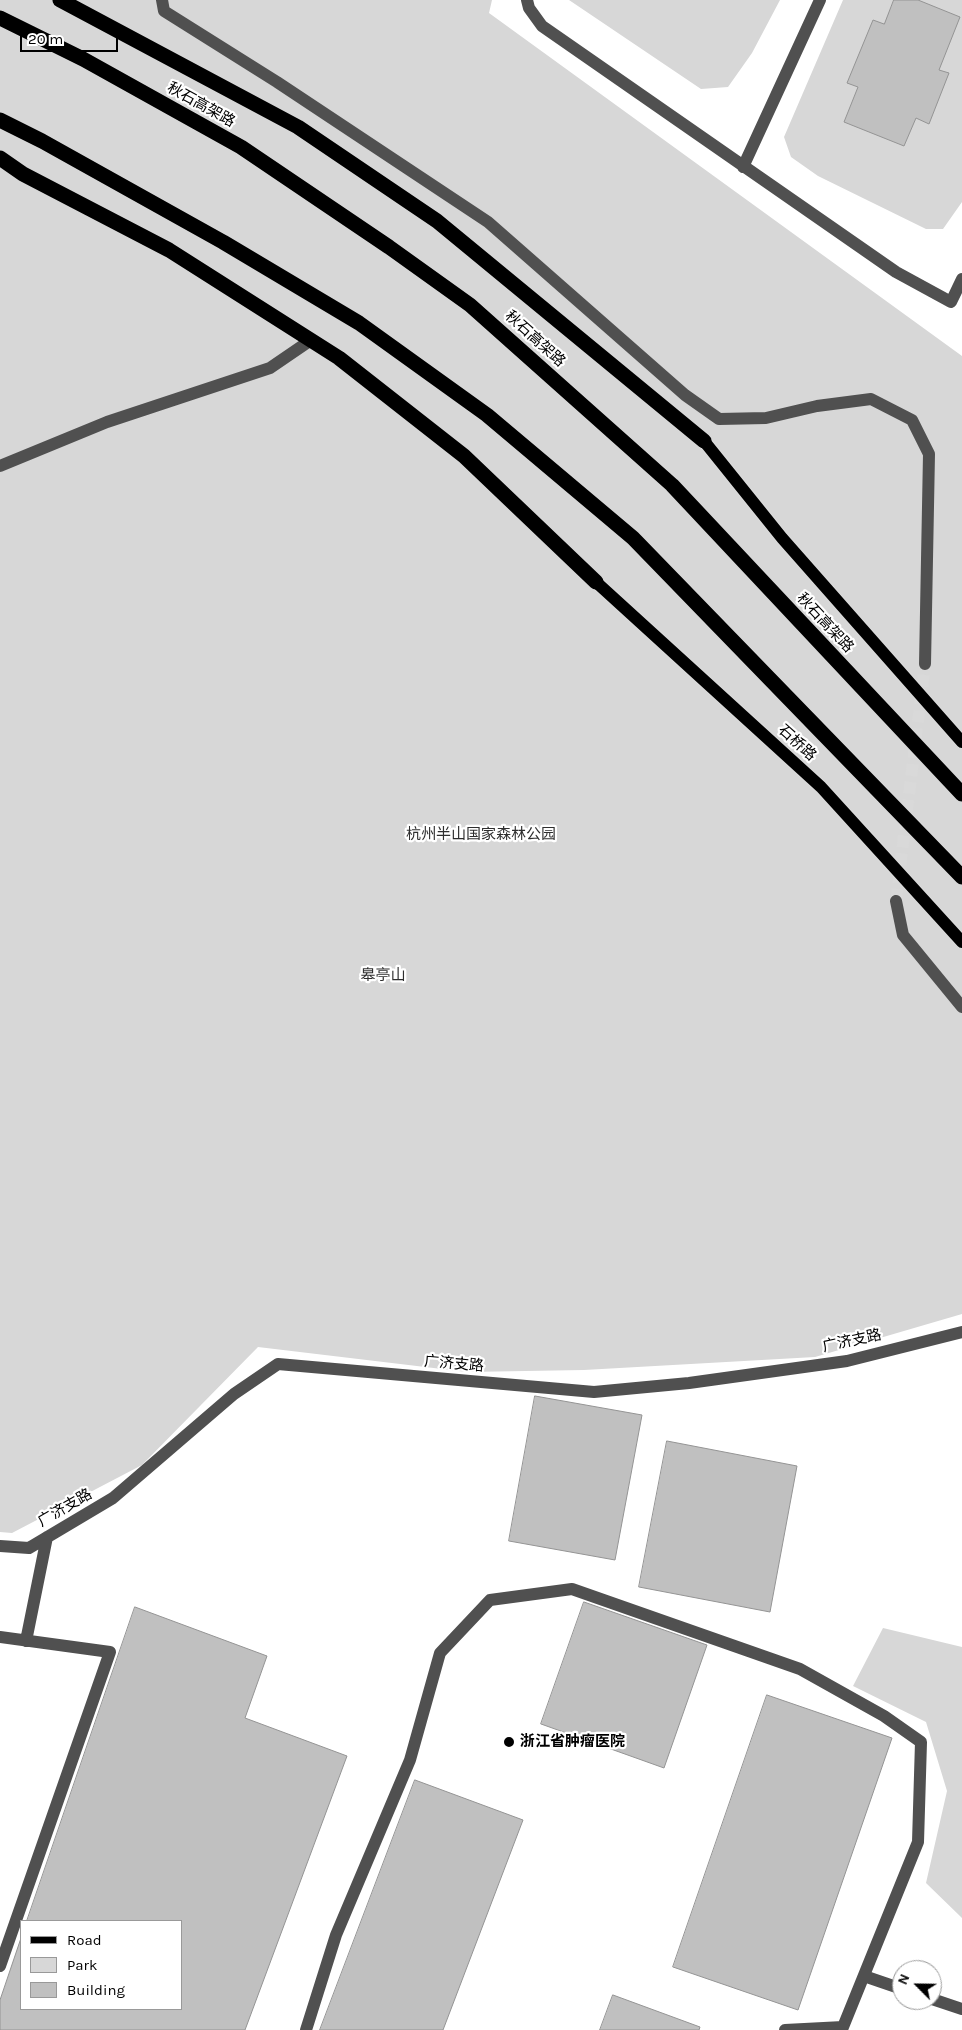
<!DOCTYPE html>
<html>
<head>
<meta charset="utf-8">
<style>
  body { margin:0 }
  #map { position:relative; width:962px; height:2030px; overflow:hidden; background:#fff; font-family:Karla,sans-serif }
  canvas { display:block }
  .legend { position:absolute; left:20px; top:1920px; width:162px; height:90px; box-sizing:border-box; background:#fff; border:1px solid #999; margin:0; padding:6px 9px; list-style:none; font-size:15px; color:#000 }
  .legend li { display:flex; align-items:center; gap:10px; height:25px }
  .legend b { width:25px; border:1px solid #999 }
  .north { position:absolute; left:892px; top:1960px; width:50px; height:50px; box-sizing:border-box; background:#fff; border:1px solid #999; border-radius:50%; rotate:293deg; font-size:14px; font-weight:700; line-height:20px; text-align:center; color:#000 }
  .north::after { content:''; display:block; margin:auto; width:18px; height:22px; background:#000; clip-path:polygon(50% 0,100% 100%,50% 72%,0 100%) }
  .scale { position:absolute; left:20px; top:30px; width:98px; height:22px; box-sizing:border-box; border:2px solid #000; border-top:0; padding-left:6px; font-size:15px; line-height:18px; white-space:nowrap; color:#000; -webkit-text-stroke:4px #fff; paint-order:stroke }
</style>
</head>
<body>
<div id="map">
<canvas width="962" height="2030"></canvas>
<ul class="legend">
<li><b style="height:6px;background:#000"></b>Road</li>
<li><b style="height:14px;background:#d7d7d7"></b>Park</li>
<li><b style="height:14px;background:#c0c0c0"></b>Building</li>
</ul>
<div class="north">N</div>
<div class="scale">20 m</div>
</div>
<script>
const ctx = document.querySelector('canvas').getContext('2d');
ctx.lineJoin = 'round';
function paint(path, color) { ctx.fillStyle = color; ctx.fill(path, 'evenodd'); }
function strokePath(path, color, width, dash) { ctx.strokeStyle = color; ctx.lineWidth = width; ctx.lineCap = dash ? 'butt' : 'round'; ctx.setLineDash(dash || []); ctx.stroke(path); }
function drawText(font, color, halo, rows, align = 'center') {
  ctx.font = font + ' Karla,"Noto Sans SC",sans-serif'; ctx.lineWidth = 4.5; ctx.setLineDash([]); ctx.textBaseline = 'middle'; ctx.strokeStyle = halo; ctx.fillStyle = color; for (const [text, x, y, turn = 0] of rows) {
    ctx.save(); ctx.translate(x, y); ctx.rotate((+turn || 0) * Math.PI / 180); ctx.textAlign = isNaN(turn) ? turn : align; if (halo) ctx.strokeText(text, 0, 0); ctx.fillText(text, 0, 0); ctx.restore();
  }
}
const green = new Path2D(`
  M0,0h492l-3,13 473,343v958l-147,43 -231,13 -117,2 -209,-25 -116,118 -130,68 -12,-1z
  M569,0h211l-28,53 -24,34 -27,2z
  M843,0h119v202l-19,27h-17l-108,-53 -27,-19 -7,-20z
  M883,1628l79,19v271l-36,-35 21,-92 -21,-69 -73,-36z`);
const building = new Path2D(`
  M894,0h24l42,17 -21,53 10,3 -20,51 -13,-6 -12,28 -60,-24 14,-35 -11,-4 26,-63 11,4z
  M535,1396l107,19 -27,145 -106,-19z
  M667,1441l130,25 -27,146 -131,-25z
  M584,1602l123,43 -43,123 -123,-44z
  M135,1607l132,49 -22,62 102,38 -102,274h-245v-30l21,-62v71h160v-88h-154z
  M767,1695l125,43 -94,272 -125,-43z
  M415,1780l108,40 -80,210h-123z
  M613,1995l87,32 -1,3h-99z`);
const minorTunnel = new Path2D(`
  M896,901l29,-237`);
const minor = new Path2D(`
  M162,0l2,11 113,71 211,140 197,173 34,24 47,-1 51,-12 54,-7 41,21 17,34 -4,210
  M527,0l2,8 13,18 354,246 55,30 11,-23
  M743,167l77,-167
  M0,466l107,-44 163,-54 41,-28
  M896,901l7,34 59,72
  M0,1546l29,2 84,-50 121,-104 44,-30 316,28 95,-9 158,-22 115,-29
  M0,1637l110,15 -110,314
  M26,1641l21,-104
  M864,1976l38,13
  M932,1999l30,10
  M306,2030l30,-95 74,-175 30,-107 50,-53 82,-11 228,80 84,47 37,26 -3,100 -75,185 -58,3`);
const major = new Path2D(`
  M704,441l78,97 180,204
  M596,582l225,205 141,155`);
const highway = new Path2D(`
  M60,0l238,127 139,94 267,220
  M0,158l23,16 146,76 170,108 125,98 132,126`);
const highwayBridge = new Path2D(`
  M0,18l83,41 158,88 148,100 81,58 202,180 290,309
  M0,120l42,21 181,101 136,81 128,92 146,123 329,339`);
const markers = [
  [509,1742,6,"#000"]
];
const streetNames = [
  ["秋石高架路",201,105,29],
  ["秋石高架路",535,339,42],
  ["秋石高架路",825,623,47],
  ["石桥路",797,743,42],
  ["广济支路",852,1341,-12],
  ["广济支路",454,1364,5],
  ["广济支路",65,1508,-30]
];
const parkNames = [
  ["杭州半山国家森林公园",481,835],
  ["皋亭山",383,976]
];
const poiNames = [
  ["浙江省肿瘤医院",520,1742]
];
paint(green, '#d7d7d7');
paint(building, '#c0c0c0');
strokePath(building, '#949494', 1);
strokePath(minorTunnel, '#d9d9d9', 12, [12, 6]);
strokePath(major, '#dbdbdb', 14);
strokePath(highway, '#dbdbdb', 16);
strokePath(minor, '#505050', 12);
strokePath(major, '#000', 12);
strokePath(highway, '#000', 15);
strokePath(highwayBridge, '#dbdbdb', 16, []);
strokePath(highwayBridge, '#000', 15);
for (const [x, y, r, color] of markers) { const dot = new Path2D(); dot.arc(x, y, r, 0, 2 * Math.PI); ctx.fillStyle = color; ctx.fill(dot); strokePath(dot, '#fff', 2); }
drawText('15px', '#000', '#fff', streetNames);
drawText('15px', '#2e2e2e', '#fff', parkNames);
drawText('bold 15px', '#000', '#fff', poiNames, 'left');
</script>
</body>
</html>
